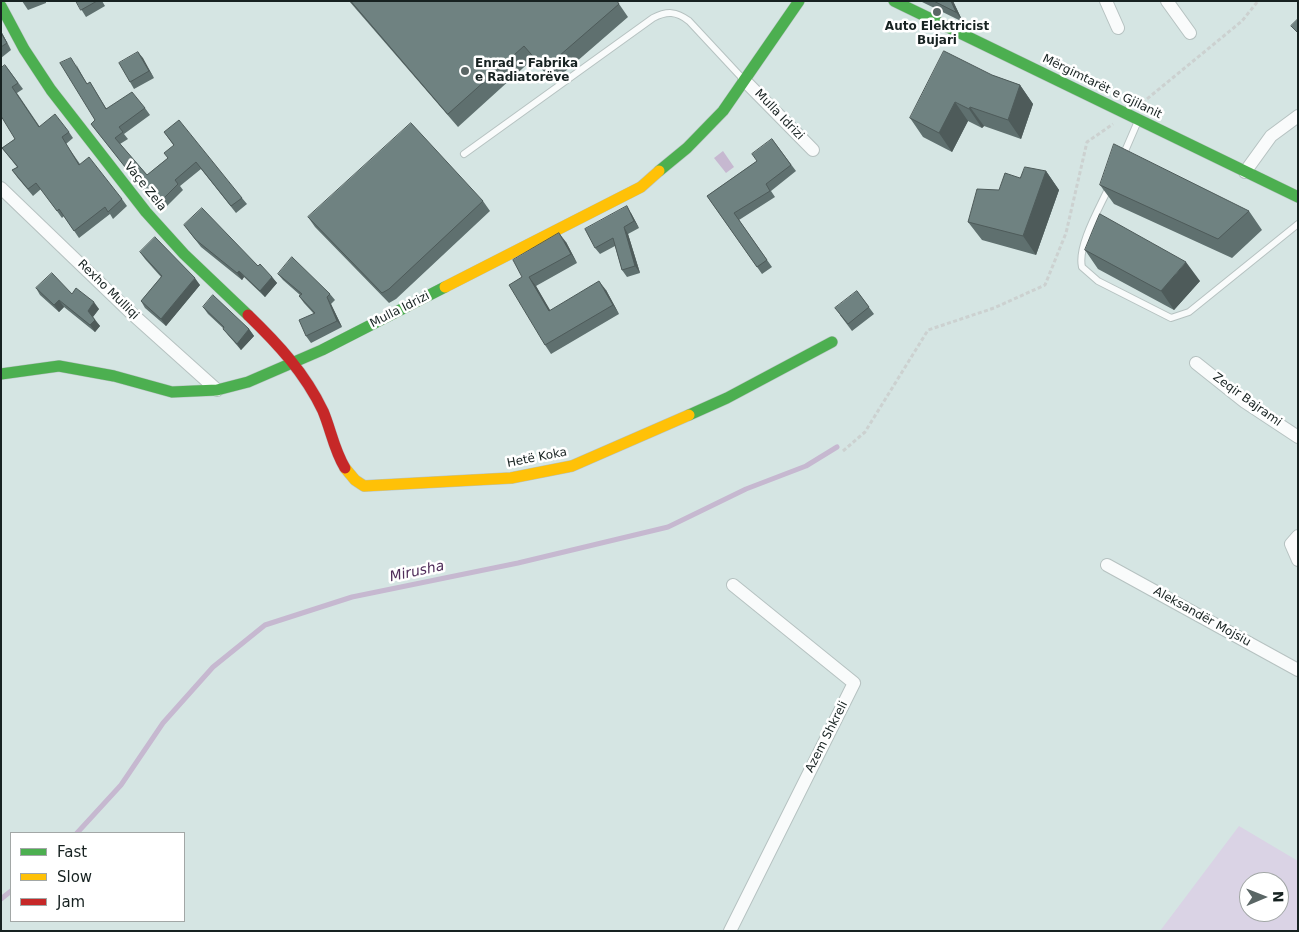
<!DOCTYPE html>
<html>
<head>
<meta charset="utf-8">
<style>
  body { margin:0 }
  #map { position:relative; width:1299px; height:932px; overflow:hidden; background:#d5e5e3; font-family:"DejaVu Sans",sans-serif }
  canvas { display:block }
  .frame { position:absolute; inset:0; border:2px solid #172221; pointer-events:none }
  .legend { position:absolute; left:10px; top:832px; width:175px; height:90px; box-sizing:border-box; background:#fff; border:1px solid #a2a7a6; margin:0; padding:6px 9px; list-style:none; font-size:15px; color:#172221 }
  .legend li { display:flex; align-items:center; gap:10px; height:25px }
  .legend b { width:25px; border:1px solid #a2a7a6 }
  .north { position:absolute; left:1239px; top:872px; width:50px; height:50px; box-sizing:border-box; background:#fff; border:1px solid #a2a7a6; border-radius:50%; rotate:89deg; font-size:14px; font-weight:700; line-height:20px; text-align:center; color:#172221 }
  .north::after { content:''; display:block; margin:auto; width:18px; height:22px; background:#5a6665; clip-path:polygon(50% 0,100% 100%,50% 72%,0 100%) }
</style>
</head>
<body>
<div id="map">
<canvas width="1299" height="932"></canvas>
<div class="frame"></div>
<ul class="legend">
<li><b style="height:6px;background:#4caf50"></b>Fast</li>
<li><b style="height:6px;background:#ffc107"></b>Slow</li>
<li><b style="height:6px;background:#c62828"></b>Jam</li>
</ul>
<div class="north">N</div>
</div>
<script>
const ctx = document.querySelector('canvas').getContext('2d');
ctx.lineJoin = 'round';
function paint(path, color) { ctx.fillStyle = color; ctx.fill(path, 'evenodd'); }
function strokePath(path, color, width, dash) { ctx.strokeStyle = color; ctx.lineWidth = width; ctx.lineCap = dash ? 'butt' : 'round'; ctx.setLineDash(dash || []); ctx.stroke(path); }
function drawText(font, color, halo, rows, align = 'center') {
  ctx.font = font + ' "DejaVu Sans",sans-serif'; ctx.lineWidth = 5; ctx.setLineDash([]); ctx.textBaseline = 'middle'; ctx.strokeStyle = halo; ctx.fillStyle = color; for (const [text, x, y, turn = 0] of rows) {
    ctx.save(); ctx.translate(x, y); ctx.rotate((+turn || 0) * Math.PI / 180); ctx.textAlign = isNaN(turn) ? turn : align; if (halo) ctx.strokeText(text, 0, 0); ctx.fillText(text, 0, 0); ctx.restore();
  }
}
const green = new Path2D(`
  M1239,826l59,35v70h-138zM1249,882h30v30h-30z`);
const water = new Path2D(`
  M723,151l11,16 -8,6 -12,-15z`);
const stream = new Path2D(`
  M77,833l44,-48 42,-62 50,-56 52,-42 87,-28 166,-34 150,-36 78,-38 60,-23 31,-19
  M1,899l10,-8`);
const path = new Path2D(`
  M1142,103l100,-82 16,-20
  M843,451l22,-19 63,-102 66,-22 51,-23 21,-52 21,-91 26,-18`);
const lane = new Path2D(`
  M464,154l189,-136c14,-7 23,-7 36,3l54,58
  M1122,158l16,-37
  M1109,187c-9,20 -32,59 -27,80l16,14 73,37 18,-6 109,-88`);
const street = new Path2D(`
  M1106,1l12,27
  M1167,1l23,32
  M744,80l69,70
  M1245,172l26,-36 27,-20
  M1,188l128,123 88,79
  M1196,363l49,39 53,35
  M1298,536l-7,8 7,16
  M1107,565l191,105
  M730,931l124,-248 -121,-98`);
const fast = new Path2D(`
  M894,1l404,196
  M1,6l23,43 27,41 95,122 38,42 64,61
  M659,171l28,-23 36,-37 76,-110
  M1,374l58,-8 55,10 58,16 45,-2 31,-8 74,-32 123,-63
  M689,415l38,-17 105,-56`);
const slow = new Path2D(`
  M445,287l196,-100 18,-16
  M345,468l10,12 9,6 147,-8 61,-12 117,-51`);
const jam = new Path2D(`
  M248,315c30,29 57,58 75,96 8,19 11,39 22,57`);
const wall = new Path2D(`
  M22,1h24v2l-18,7z
  M76,1h26l3,5 -19,11z
  M349,1h268l11,16 -75,65 -20,-23 -75,68z
  M920,1h33l10,21z
  M1,31l10,19 -10,8z
  M138,52l16,26 -20,11 -4,-7z
  M76,64l11,20 3,-2 16,26h39l5,7 -26,19 4,5 -8,5 27,31 21,-17 6,-12 -10,-14 78,66 5,6 -11,9 -35,-44 -21,17 3,4 -22,22 -70,-88 4,-4z
  M5,65l18,24 -6,4 23,34 29,5 4,6 -7,6 14,20 42,35 5,7 -14,13 -3,-5 -31,24 -15,-22 -2,2 -21,-29 -8,7 -16,-19 -5,-7 5,-3 -15,-19 13,-9z
  M992,75l28,10 13,19 -12,35 -37,-13 -2,2 -14,-7 -16,31 -29,-15 -13,-19z
  M772,139l24,32 -25,20 4,6 -36,23 33,47 -10,7 -55,-78 50,-35z
  M1046,171l13,19 -23,65 -54,-15 -14,-18 31,-32z
  M1100,185l149,26 13,19 -30,28 -118,-54z
  M483,201l7,10 -94,88 -7,4 -74,-76 -7,-10z
  M631,213l8,15 -11,6 12,39 -13,4 -5,-7 -7,-24 -15,8 -5,-6z
  M184,225l74,41 14,11 5,6 -12,14 -21,-20 -2,3 -41,-33z
  M566,242l11,21 -41,23 14,25 56,-21 13,24 -68,40 -6,-9 -23,-68z
  M1085,250l115,31 -26,29 -76,-41z
  M140,252l60,33 -34,41 -21,-18 -4,-7 20,-24 -16,-18z
  M278,274l52,20 5,6 -4,4 11,23 -31,16 -5,-7 8,-22 -10,-11 -5,-7 1,-1 -17,-15z
  M36,288l36,6 27,15 -6,8 7,9 -5,6 -31,-25 -5,5 -19,-17z
  M857,291l17,23 -22,17 -12,-16z
  M203,307l46,22 5,7 -13,14 -13,-15 -5,-7 -15,-14z`);
const shadedWall = new Path2D(`
  M951,1h2l10,21 -7,-10z
  M1,31l10,19 -10,-17z
  M138,52l5,6 11,20 -5,-7z
  M1020,85l13,19 -12,35 -13,-19z
  M955,102l13,19 -16,31 -13,-19z
  M970,107l14,19 -2,2 -13,-19z
  M1046,171l13,19 -23,65 -13,-19z
  M627,206l4,7 8,15 -5,-7z
  M624,227l4,7 12,39 -5,-7z
  M559,233l7,9 11,21 -6,-9z
  M1186,262l14,19 -26,29 -13,-19z
  M239,271l5,6 -2,3 -5,-7z
  M272,277l5,6 -12,14 -5,-6z
  M529,277l7,9 20,34 -7,-9z
  M195,278l5,7 -34,41 -5,-7z
  M599,281l7,9 13,24 -6,-9z
  M327,297l4,7 11,23 -5,-6z
  M59,300l5,7 -5,5 -5,-7z
  M94,302l5,7 -7,9 -4,-7z
  M95,320l5,6 -5,6 -5,-7z
  M249,329l5,7 -13,14 -4,-6z`);
const building = new Path2D(`
  M76,1h21l-16,9z
  M351,1h266l2,3 -75,65 -20,-23 -76,68z
  M934,1h17l5,11z
  M1298,19v14l-7,-7z
  M1,33l6,10 -6,4z
  M944,51l48,24 28,10 -12,35 -38,-13 -1,2 -14,-7 -16,31 -29,-15z
  M138,52l11,19 -19,11 -11,-19z
  M71,58l16,26 3,-2 16,27 26,-17 13,16 -26,19 4,5 -8,6 32,37 21,-17 -4,-5 10,-8 -10,-13 15,-12 63,78 -11,8 -35,-44 -21,18 3,4 -22,22 -65,-82 4,-4 -35,-57z
  M5,65l13,18 -6,4 27,40 16,-13 14,18 -7,5 17,28 10,-8 33,42 -14,13 -3,-5 -31,24 -15,-22 -2,2 -21,-28 -8,6 -16,-19 6,-3 -16,-19 13,-9 -14,-23v-48z
  M411,123l72,78 -94,88 -7,4 -74,-76z
  M772,139l19,26 -25,19 4,7 -36,22 33,47 -10,7 -50,-71 50,-35 -5,-7z
  M1114,144l135,67 -31,28 -118,-54z
  M1025,167l21,4 -23,65 -55,-14 9,-33 22,1 6,-17 15,5z
  M627,206l7,15 -10,6 11,39 -13,4 -9,-32 -18,10 -10,-19z
  M202,208l56,58 2,-2 12,13 -12,14 -21,-20 -2,2 -41,-33 -12,-15z
  M1100,214l86,48 -25,29 -76,-41z
  M559,233l12,21 -42,23 20,34 50,-30 14,24 -68,40 -36,-60 13,-8 -9,-17z
  M155,237l40,41 -34,41 -20,-18 21,-25 -22,-24z
  M292,257l38,37 -3,3 10,24 -31,15 -7,-16 16,-7 -16,-17 3,-2 -24,-20z
  M52,273l20,21 4,-6 18,14 -6,9 7,9 -5,5 -31,-25 -5,5 -18,-17z
  M857,291l12,16 -21,17 -13,-16z
  M213,295l36,34 -12,15 -14,-15 1,-2 -21,-20z`);
const markers = [
  [937,12,5,"#5a6665"],
  [465,71,5,"#5a6665"]
];
const poiNames = [
  ["Auto Elektricist",937,27],
  ["Bujari",937,41],
  ["Enrad - Fabrika",475,64,"left"],
  ["e Radiatorëve",475,78,"left"]
];
const streetNames = [
  ["Mërgimtarët e Gjilanit",1102,87,26],
  ["Mulla Idrizi",779,115,46],
  ["Vaçe Zela",145,187,51],
  ["Rexho Mulliqi",108,290,44],
  ["Mulla Idrizi",400,310,-27],
  ["Zeqir Bajrami",1247,400,36],
  ["Hetë Koka",537,458,-11],
  ["Aleksandër Mojsiu",1202,617,29],
  ["Azem Shkreli",827,737,-63]
];
const waterNames = [
  ["Mirusha",417,572,-12]
];
paint(green, '#dad3e5');
paint(water, '#c6b8d0');
strokePath(stream, '#c6b8d0', 5);
strokePath(lane, '#b6c2c1', 8);
strokePath(street, '#b6c2c1', 14);
strokePath(fast, '#b6c2c1', 12);
strokePath(slow, '#b6c2c1', 12);
strokePath(jam, '#b6c2c1', 12);
strokePath(path, '#ccd1d0', 3, [4, 2.5]);
strokePath(lane, '#f9fbfb', 6);
strokePath(street, '#f9fbfb', 12);
strokePath(fast, '#4caf50', 11);
strokePath(slow, '#ffc107', 11);
strokePath(jam, '#c62828', 11);
paint(wall, '#5f706f');
paint(shadedWall, '#4e5b5a');
paint(building, '#6f8281');
strokePath(building, '#4e5b5a', 1);
for (const [x, y, r, color] of markers) { const dot = new Path2D(); dot.arc(x, y, r, 0, 2 * Math.PI); ctx.fillStyle = color; ctx.fill(dot); strokePath(dot, '#fff', 2); }
drawText('bold 12px', '#172221', '#fff', poiNames);
drawText('12px', '#172221', '#fff', streetNames);
drawText('italic 14px', '#502d5a', '#fff', waterNames);
</script>
</body>
</html>
